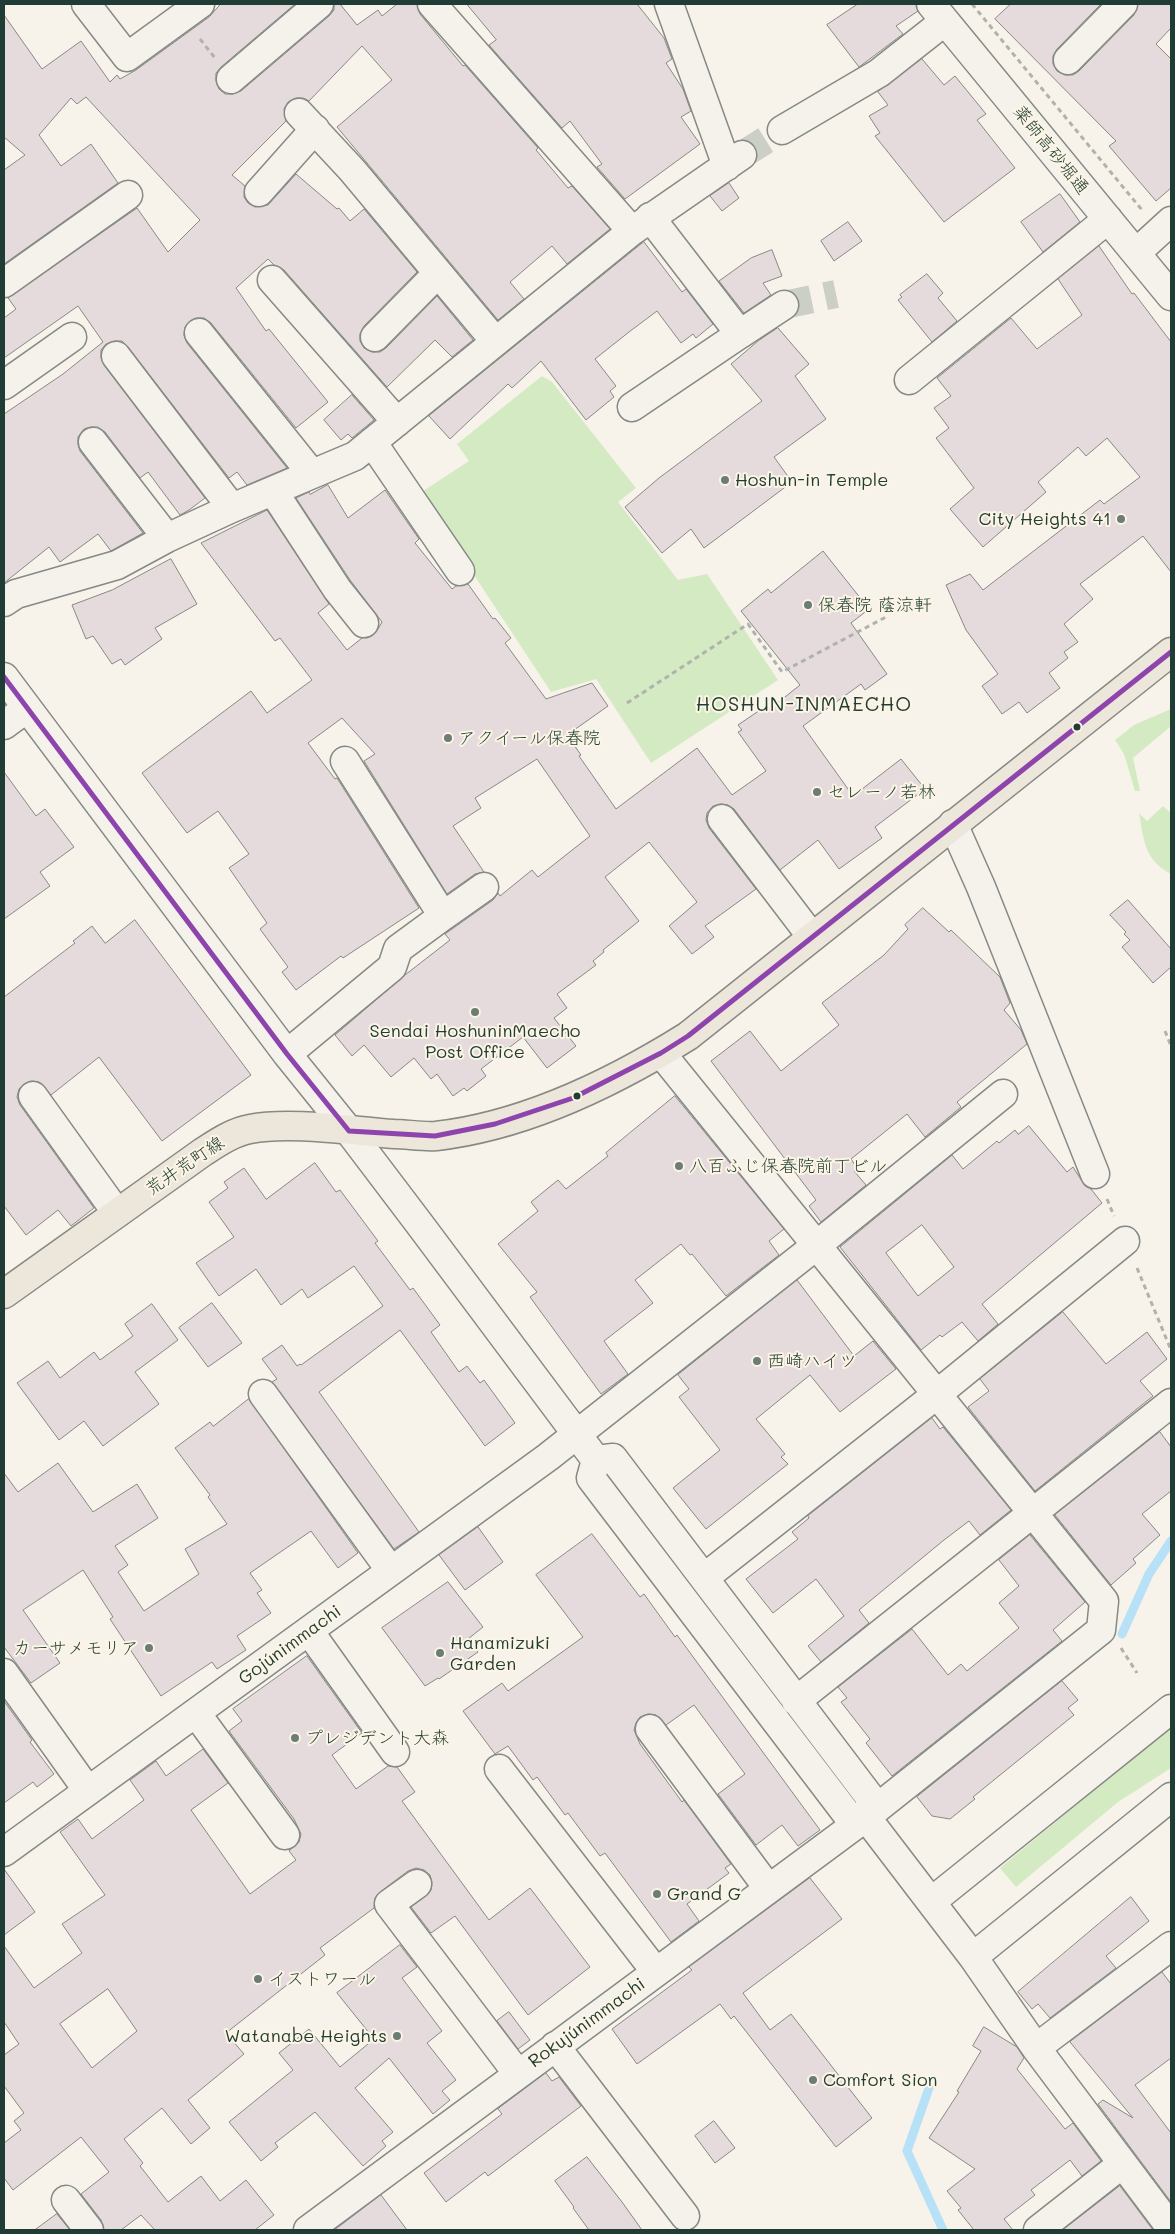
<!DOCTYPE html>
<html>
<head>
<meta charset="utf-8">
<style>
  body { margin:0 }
  #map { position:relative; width:1175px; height:2234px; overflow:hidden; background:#f7f3ea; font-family:Mali,sans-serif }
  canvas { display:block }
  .frame { position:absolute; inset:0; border:5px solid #1f3d34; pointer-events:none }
</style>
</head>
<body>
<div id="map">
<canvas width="1175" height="2234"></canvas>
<div class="frame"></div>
</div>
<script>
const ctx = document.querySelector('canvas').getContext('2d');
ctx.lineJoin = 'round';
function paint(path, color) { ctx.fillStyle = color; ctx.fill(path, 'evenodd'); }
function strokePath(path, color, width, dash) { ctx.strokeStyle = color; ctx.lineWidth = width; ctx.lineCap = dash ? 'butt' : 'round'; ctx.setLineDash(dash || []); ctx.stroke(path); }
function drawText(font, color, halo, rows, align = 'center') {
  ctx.font = font + ' Mali,"Klee One",sans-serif'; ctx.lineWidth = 4; ctx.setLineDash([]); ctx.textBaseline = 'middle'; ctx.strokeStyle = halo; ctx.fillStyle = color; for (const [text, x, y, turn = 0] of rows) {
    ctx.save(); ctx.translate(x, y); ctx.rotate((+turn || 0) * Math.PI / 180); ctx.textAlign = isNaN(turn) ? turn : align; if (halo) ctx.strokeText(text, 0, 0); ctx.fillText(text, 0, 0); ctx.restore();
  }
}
const green = new Path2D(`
  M542,376l10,6 84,106 -18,14 60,78 29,-6 71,106 -127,83 -55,-84 -45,13 -131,-199 49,-32 -12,-17z
  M1171,709v17l-38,32 7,33h-5l-11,-37 -9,-14 19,-15z
  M1163,806l8,7v61c-27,-14 -27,-34 -32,-61l8,8z
  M1171,1727v41l-53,34 -102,85 -16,-19z`);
const stream = new Path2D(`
  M1122,1634l27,-60 22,-33
  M929,2088l-22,63 36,79`);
const building = new Path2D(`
  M221,4h74l-74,63 -5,6v8l3,8 6,5h8l8,-3 88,-75 5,-6v-6h6l17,21 21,-15 4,6 15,-12h20l3,10 43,52 2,-1 73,83 -2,2 32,38 4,-2 38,43 -43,35 -15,-18 -42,36 14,17 -26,21 -161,-193 55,-47 -30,-34 -53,55 -6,-3h-7l-8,4 -4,7 2,12 -54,54 13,11 -1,11 4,6 7,4 13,-2 28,-31 41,35 2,-1 11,13 14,-12 53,63 -53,54 -4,8v7l4,7 8,4h8l6,-4 51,-52 36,44 -21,17 -17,-17 -48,47 -103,-117 -10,-5 -6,-6 -32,29 30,43 3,-2 59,73 -32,26 -85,-105 -7,-5h-8l-6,3 -5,6 -1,8 3,8 100,125 -40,17 -10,-13 -8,6 -101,-131 -6,-6h-8l-8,3 -5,6v8l3,7 101,133 -16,12 -9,5 -32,-43 -8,6 -35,-46 -7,-5h-8l-6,2 -6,8v8l2,6 63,82 -32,18 -13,-17 -38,28 -11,-15 -45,36v-169l59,-40 40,-32 -25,-36 -74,52v-40l12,-9 -8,-11 129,-90 31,44 32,-32 -114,-123 -9,7 -6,-6 -32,37 22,31 30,-22 27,39 -114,81v-94l21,-15 -21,-18v-122l38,54 39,-28 29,41 7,-7 3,4 16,-9 73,-53z
  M467,4h170l27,34 8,21 -6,4 17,26 8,22 -10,6 19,27 -75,55 -28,-32 5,-3 -32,-43 -8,7 -73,-83 7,-5z
  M858,4h58l2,7 -22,15 7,8 -44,33 -32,-42z
  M1011,4h90l-44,45 -4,7v8l4,7 8,4h8l6,-4 55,-56 4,-11h33v24l-15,16 15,15v129l-15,13 -47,-55 7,-5 -121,-122z
  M922,59l22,26 11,-9 31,38 -9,6 38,48 -71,54 -69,-86 5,-3 -11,-17 19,-11 -10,-13z
  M729,183l10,15 -17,13 -12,-15z
  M1060,194l20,28 -37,30 -22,-30z
  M848,222l14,19 -28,20 -13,-20z
  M644,242l38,50 4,-3 27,35 -17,14 -3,-4 -12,9 -24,-32 -28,21 -34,27 21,27 -6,5 4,6 -28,23 -45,-59 -29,27 -4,-4 -58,55 -21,-23z
  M1099,246l33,48 2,-1 37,49v230l-28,-36 -63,48 13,15 -29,25 14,18 -14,10 4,6 -19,15 11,15 -33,25 -8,-11 -17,12 -20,-28 16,-12 -32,-44 -20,-45 24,-11 13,16 117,-90 4,4 36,-27 -33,-39 -21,18 -8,-9 -40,35 8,10 -63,55 -33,-38 24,-21 -38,-50 13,-10 -15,-20 17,-12 -14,-18 74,-60 26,31 45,-34 -24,-36z
  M772,250l10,26 -19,7 8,12 -27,18 -25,-32 32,-23z
  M927,274l16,19 -5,5 19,23 -25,21 -34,-42 4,-3 -2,-2z
  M778,328l31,36 -14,12 31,43 -52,38 18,25 -88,66 -13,-19 -29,24 -37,-46 34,-29 103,-77 -31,-37 27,-23z
  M352,395l22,25 -22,18 -4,-4 -7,6 -17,-20z
  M328,485l20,33 37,-28 34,49 -4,4 37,46 4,-3 12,-2 25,35 2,-1 16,20 -6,5 41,56 46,-16 16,23 -41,29 14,20 -2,1 37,53 81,-61 35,47 34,-24 -28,-39 4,-2 -4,-5 22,-15 6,2 34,-27 -59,-74 27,-22 3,4 52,-42 46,58 -18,14 36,51 -22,16 -4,-6 -58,42 50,70 48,-37 24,30 -50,38 7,11 -43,31 -21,-29 -38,30 -46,-61 -6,-4 -8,-1 -7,2 -6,7 -1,7 3,8 47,61 -51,37 9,11 -22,17 -23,-28 28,-24 -48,-60 -44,35 34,44 -36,29 1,2 -11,9 3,4 -39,29 10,14 -13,10 22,28 -29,22 -24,-31 -42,32 5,7 -19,15 -3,-3 -11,8 -16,-22 -6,5 -17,-21 -23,19 -27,-32 -12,11 -17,-21 70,-60 45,-35 -5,-6 48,-34 5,-7 2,3 32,-26 6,7 52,-41 -53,-77 -62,39 6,10 -28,18 31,46 -9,2 -28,20 -83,-133 11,-7 -33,-36 -34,25 27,36 2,-1 82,130 -76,50 -2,-2 -45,34 -14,-18 6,-5 -28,-38 7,-6 -38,-55 20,-14 -31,-43 -31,22 -45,-60 109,-82 16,22 45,-33 -32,-42 -5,3 -74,-98 66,-33 62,94 -11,9 29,37 15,-12 11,-3 5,-6 4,-7 -32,-42 -54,-82 13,-6 1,2z
  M171,559l26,45 -42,24 7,11 -37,26 -4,-6 -9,5 -19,-28 -7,3 -14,-34 40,-15z
  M4,772l32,44 9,-7 29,38 -34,25 10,14 -46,33z
  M1128,900l43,49v18l-18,16 -31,-36 8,-7 -6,-6 2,-2 -16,-17z
  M923,908l26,24 2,-2 49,47 10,26 -6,7 17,20 6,14 -70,58 4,5 -36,30 -18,-23 -56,45 6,9 -3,3 12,14 -45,37 -12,-16 7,-6 -105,-139 39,-30 31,40 58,-46 -17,-22 62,-48 24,-26 -3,-4z
  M135,920l116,155 -89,66 -63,-84 -48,38 -12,-13 -8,-1 -7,3 -5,5 -2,8 3,8 74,103 -23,18 -13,-16 -32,25 -22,-29v-209l71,-54 -2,-2 19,-15 13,17z
  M675,1096l109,133 -15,12 10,14 -53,41 -34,-42 -2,1 -9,-11 -46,36 18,23 -49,38 24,33 -27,20 -71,-97 7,-5 -39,-48 40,-33 -7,-9 27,-22 8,9 42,-33 -2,-3z
  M1029,1126l38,46 6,-5 12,19 6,3 11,14 -120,101 16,20 -20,17 -16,-19 -20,15 -2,-2 -19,15 -81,-103 112,-92 11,14 34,-28 2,2 16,-13 3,4zM922,1225l32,42 -36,29 -32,-43z
  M315,1163l21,29 4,-2 38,51 -3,2 35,47 3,-2 27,37 -9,7 28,40 8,-6 13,17 4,-3 31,43 -30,23 -85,-116 -81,62 100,140 -25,17 -122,-167 5,-3 -15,-20 20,-14 15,21 3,-2 1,1 82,-59 -29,-40 -46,32 -6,-9 -21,16 -25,-36 -37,27 -23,-33 38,-26 -25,-35 19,-14 -4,-6 20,-14 22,31z
  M797,1280l57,76 19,-15 23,28 -56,43 -30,-37 -54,44 29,35 -4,3 7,7 -82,65 -33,-41 47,-38 -41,-53 10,-8 -11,-14z
  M212,1303l30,40 -34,24 -29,-39z
  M152,1304l26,36 -43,32 24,32 -56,42 -19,-25 -25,19 -42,-57 31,-22 12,17 34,-26 6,8 33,-24 -8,-12z
  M1063,1312l43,52 41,-32 20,27 -27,22 13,15 -118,95 -67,-84 21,-16 -9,-12z
  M249,1399l109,154 -20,15 -27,-37 -61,42 12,17 -5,3 14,20 -34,23 9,14 -29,19 -5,-7 -51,34 -51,-77 3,-2 -30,-47 -60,40 37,53 -29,20 -27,-36v-174l14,19 40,-29 35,49 44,-28 21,34 -43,28 13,19 -10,7 26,39 55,-37 -14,-25 42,-25 -19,-27 2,-2 -35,-47 35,-26 3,4z
  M932,1418l8,11 3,-2 68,83 -31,25 -11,-14 -25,19 -85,70 10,13 -48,39 -13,-16 36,-30 -28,-37 -43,34 -27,-34 52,-40 -6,-7 17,-14 -1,-2z
  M1160,1432l11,15v44l-29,23 18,21 -27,24 3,4 -25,22 -56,-70z
  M478,1527l25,35 -38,28 -26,-35z
  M592,1534l48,63 4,-3 31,43 2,-2 143,195 -22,16 -16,-21 -26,20 -38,-51 27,-20 -51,-69 -28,20 -10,-10 -8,-1 -8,3 -4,6 -2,7 6,14 42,58 2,-2 47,64 -6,4 4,5 -42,31 12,17 -28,21 -66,-89 -5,3 -32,-43 -3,2 -28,-38 -4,3 -25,-34 -13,8 -32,-43 39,-28 6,8 75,-54 -47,-62z
  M1030,1535l55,67 -32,28 9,11 -170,135 -26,-33 4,-4 -29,-37 6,-4 -9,-11 74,-58 36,46 13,-11 6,7 52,-43 -20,-25 20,-17 -20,-26z
  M448,1582l35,45 -15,12 10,13 -39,27 -1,-1 -13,8 -43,-58z
  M307,1656l55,77 -30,22 24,34 32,-23 9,1 18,25 -13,9 87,119 41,-32 60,79 -62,48 -73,-99 -24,17 -20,-26 15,-11 5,-6 1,-8 -2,-7 -6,-5 -8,-2 -8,3 -28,21 -5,6 -1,10 -54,40 5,7 -99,78 18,21 -56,46 22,28 -19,16 -29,-36 -38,31 19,24 -3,3 28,36 33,-26 19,25 26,-21 28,35 -19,15h-100l-14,-15 -20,15h-17l-3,-10 -20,-26 28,-22 -28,-35 -68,53 -9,-12v-35l17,-13 -7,-9 10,-8 -20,-27v-31l15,-11 -15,-22v-76l30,42 48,-35 -20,-29 43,-29 -45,-63 18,-13 14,20 52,-39 -14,-20 26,-19 10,15 37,-27 25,34 -37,27 59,84 46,-34 -7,-9 10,-9 2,-8 -7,-15 -65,-88 13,-10 -9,-12zM108,1989l29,42 -45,37 -32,-44z
  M1062,1681l16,19 -10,8 6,7 -101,82 2,2 -25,20 -18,-3 -15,-19z
  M4,1701l28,39 -2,2 24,32 -17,13 -4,-5 -29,21z
  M4,1869l31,43 -31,23z
  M810,1878l32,41 -99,74 27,37 21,-16 81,104 -36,29 -102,-131 -3,3 -11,-15 -83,60 -25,-35 80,-59 -3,-3z
  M1131,1897l18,24 -43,35 10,12 -66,50 -12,-14 -6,5 -14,-17z
  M400,1945l17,22 -15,11 40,53 -15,12 29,37 -14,11 8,9 -17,14 -44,-56 -34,30 38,44 -11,9 4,5 -23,20 -48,-54 -40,31 3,4 -17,14 -32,-39 64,-52 -14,-17 30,-24 31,38 34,-28 -37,-46z
  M1162,1972l9,12v74l-36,27 36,48v69l-73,-98 5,-4 30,18 -63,-76z
  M509,2012l21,28 -12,9 -21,-28z
  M984,2027l33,20 7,11 -7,11 48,60 8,-6 28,38 -19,15 -12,-16 -39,30 4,5 -31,24 9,11h-39l-16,-20 3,-2 -14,-17 28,-22 -46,-31 30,-46 -2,-1 24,-40 -8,-5z
  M546,2073l6,8 7,-4 22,29 -93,70 -3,-4 -39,30 -22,-29 78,-59 -4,-5z
  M714,2121l21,27 -20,15 -20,-27z
  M587,2157l35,45 20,28h-53l-16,-22 1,-1 -19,-26z
  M1120,2186l33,44h-90z
  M381,2195l26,35h-73l7,-5z
  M57,2214l13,16h-35z`);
const minorTunnel = new Path2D(`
  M742,155l40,-25
  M784,305l52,-11`);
const path = new Path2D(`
  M972,4l170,206
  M200,39l15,19
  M627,703l121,-79 34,48 104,-55
  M1165,1031l6,15
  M1107,1199l7,17
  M1137,1268l34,82
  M1121,1648l16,25`);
const minor = new Path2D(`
  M86,4l41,53 73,-53
  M432,4l200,227
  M669,4l58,162
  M931,4l240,292
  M1068,60l55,-56
  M231,79l88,-75
  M299,113l53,57 143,171
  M782,130l97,-57 66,-52
  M259,192l56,-63
  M650,217l90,117 44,-29
  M1136,253l35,-32
  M272,280l125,142
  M4,283l124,-88
  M199,333l113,141
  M375,337l63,-64
  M116,356l116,152
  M909,380l199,-161
  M4,385l68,-48
  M632,407l108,-73
  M93,442l74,96
  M372,442l88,129
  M273,491l64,98 27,34
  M4,602l12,-8 101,-29 50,-27 65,-30 123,-52 277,-225 110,-76
  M4,677l283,377 62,77 72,95 175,234
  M4,725l23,-17
  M722,819l90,118
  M953,824l28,63 114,287
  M443,916l41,-29
  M287,1054l105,-87 6,-18 45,-33 -98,-155
  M33,1096l84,117
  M263,1394l128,177
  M596,1460l17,-2 259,342 -6,17
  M596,1460l-5,18 258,339h17
  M704,1578l232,-183 189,-154
  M309,1631l86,121
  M4,1673l84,118
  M796,1701l375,-298
  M196,1713l89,122
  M650,1729l118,159
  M499,1769l157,203
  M866,1817l107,140 63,91 135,180
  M4,1852l544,-395 269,-212 186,-151
  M417,1884l-28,20 129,170
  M931,1902l240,-193
  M973,1957l198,-160
  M555,2046l130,170
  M1036,2048l135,-102
  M66,2200l23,30
  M308,2230l558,-413 235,-187 3,-29 -443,-548
  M1038,2230l84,-66`);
const major = new Path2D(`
  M4,1294l199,-142c14,-9 30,-20 47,-23 41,-8 101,2 144,5 13,0 28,3 42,2 88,-10 177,-53 252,-100l483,-384`);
const bus1 = new Path2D(`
  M4,677l283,377 62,77 86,5 60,-12 78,-26 88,-45 27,-17 483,-384`);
const markers = [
  [725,480,5,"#6b7d74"],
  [1121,519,5,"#6b7d74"],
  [808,605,5,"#6b7d74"],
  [1077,727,4.5,"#1f3d34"],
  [448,738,5,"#6b7d74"],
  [817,792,5,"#6b7d74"],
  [475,1012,5,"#6b7d74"],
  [577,1096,4.5,"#1f3d34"],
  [679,1166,5,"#6b7d74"],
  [757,1361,5,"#6b7d74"],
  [149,1648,5,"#6b7d74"],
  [440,1653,5,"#6b7d74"],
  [295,1738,5,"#6b7d74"],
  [657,1894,5,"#6b7d74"],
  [258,1979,5,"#6b7d74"],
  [397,2036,5,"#6b7d74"],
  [813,2080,5,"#6b7d74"]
];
const streetNames = [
  ["薬師高砂堀通",1051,150,51],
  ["荒井荒町線",185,1166,-34],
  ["Gojúnimmachi",290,1645,-36],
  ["Rokujúnimmachi",587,2023,-36]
];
const poiNames = [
  ["Hoshun-in Temple",735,480],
  ["City Heights 41",1111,519,"right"],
  ["保春院 蔭涼軒",818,605],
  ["アクイール保春院",458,738],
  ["セレーノ若林",827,792],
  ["Sendai HoshuninMaecho",475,1031,"center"],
  ["Post Office",475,1052,"center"],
  ["八百ふじ保春院前丁ビル",689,1166],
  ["西崎ハイツ",767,1361],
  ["Hanamizuki",450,1643],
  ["Garden",450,1664],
  ["カーサメモリア",139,1648,"right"],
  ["プレジデント大森",305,1738],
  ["Grand G",667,1894],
  ["イストワール",268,1979],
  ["Watanabe Heights",387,2036,"right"],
  ["Comfort Sion",823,2080]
];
const quarterNames = [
  ["HOSHUN-INMAECHO",804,705]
];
paint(green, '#d4eac2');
strokePath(stream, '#b7e1f7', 9);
paint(building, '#e5dadc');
strokePath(building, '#868984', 1);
strokePath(minorTunnel, '#cccfc6', 28, [28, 14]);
strokePath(minor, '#868984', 31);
strokePath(major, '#868984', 31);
strokePath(path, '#b0b2ad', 3, [5, 4]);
strokePath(minor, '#f5f2ec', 28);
strokePath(major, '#ece7da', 28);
strokePath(bus1, '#8e44ad', 5);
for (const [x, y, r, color] of markers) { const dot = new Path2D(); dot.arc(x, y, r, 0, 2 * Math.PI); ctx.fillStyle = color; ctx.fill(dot); strokePath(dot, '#fcf5e5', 2); }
drawText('18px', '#1f3d34', '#fcf5e5', streetNames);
drawText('18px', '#1f3d34', '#fcf5e5', poiNames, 'left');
ctx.letterSpacing = '1px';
drawText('20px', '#1f3d34', '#fcf5e5', quarterNames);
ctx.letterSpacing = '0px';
</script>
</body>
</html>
